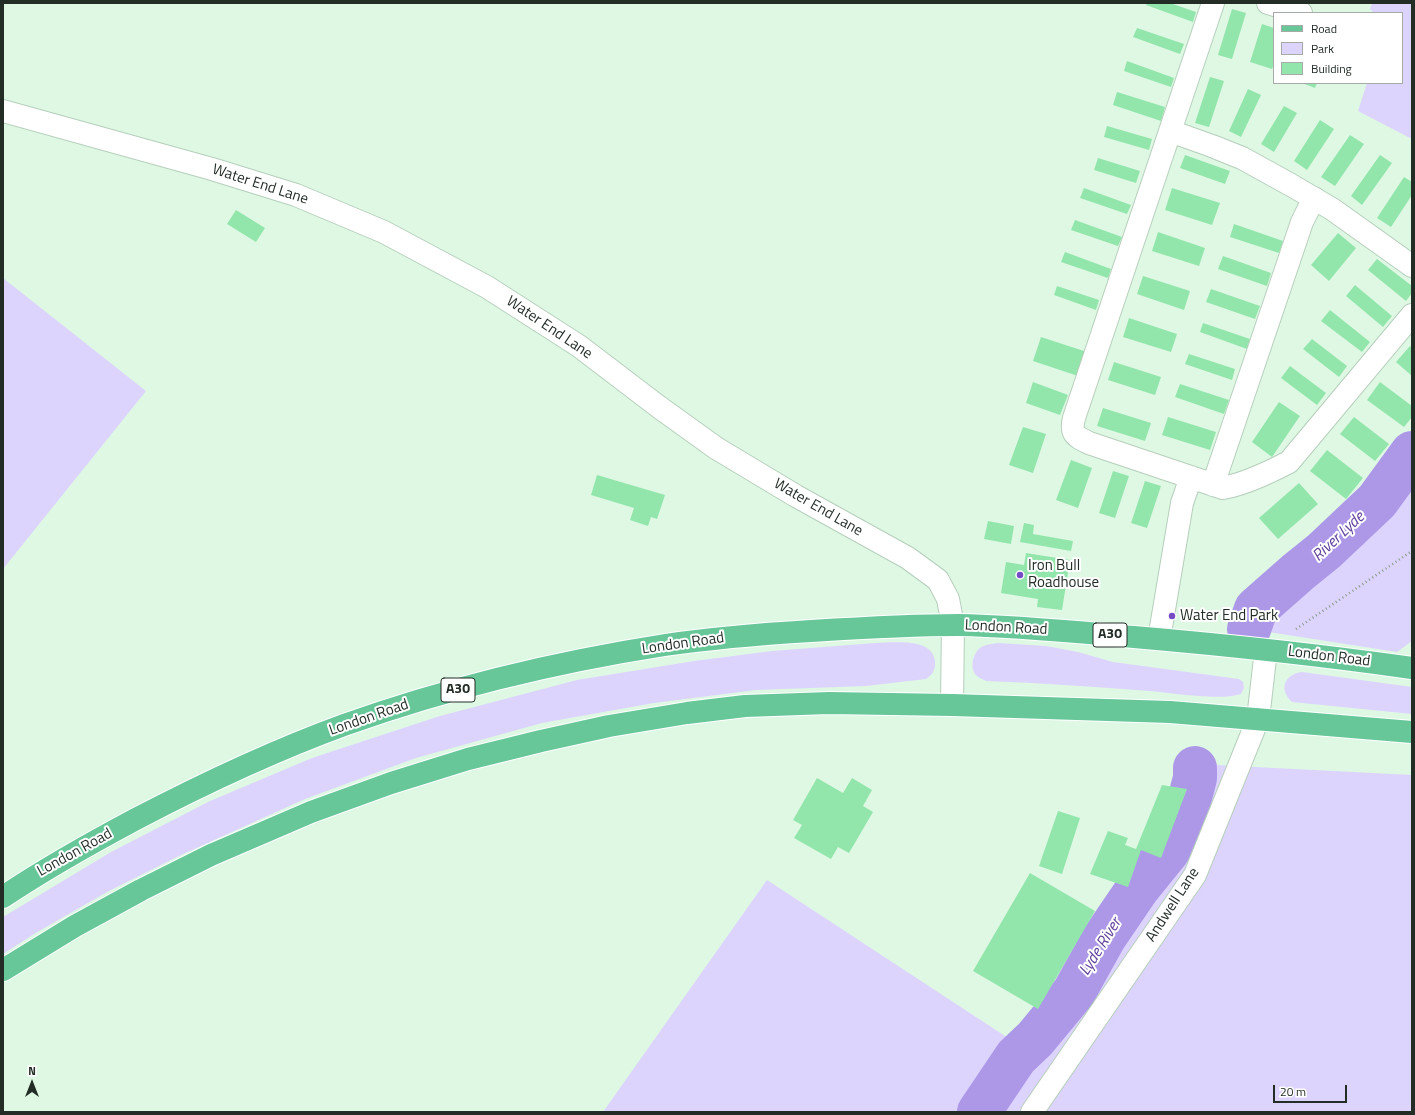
<!DOCTYPE html>
<html>
<head>
<meta charset="utf-8">
<style>
  body { margin:0 }
  #map { position:relative; width:1415px; height:1115px; overflow:hidden; background:#def8e4; font-family:"Titillium Web",sans-serif }
  canvas { display:block }
  .frame { position:absolute; inset:0; border:4px solid #232d26; pointer-events:none }
  .legend { position:absolute; left:1273px; top:12px; width:130px; height:72px; box-sizing:border-box; background:#fff; border:1px solid #a7aba8; margin:0; padding:5px 7px; list-style:none; font-size:12px; color:#232d26 }
  .legend li { display:flex; align-items:center; gap:8px; height:20px }
  .legend b { width:20px; border:1px solid #a7aba8 }
  .north { position:absolute; left:12px; top:1063px; width:40px; height:40px; -webkit-text-stroke:3px #fff; paint-order:stroke; rotate:0deg; font-size:11px; font-weight:700; line-height:16px; text-align:center; color:#232d26 }
  .north::after { content:''; display:block; margin:auto; width:14px; height:18px; background:#232d26; clip-path:polygon(50% 0,100% 100%,50% 72%,0 100%) }
  .scale { position:absolute; left:1273px; top:1085px; width:74px; height:18px; box-sizing:border-box; border:2px solid #232d26; border-top:0; padding-left:5px; font-size:12px; line-height:14px; white-space:nowrap; color:#232d26; -webkit-text-stroke:3px #fff; paint-order:stroke }
</style>
</head>
<body>
<div id="map">
<canvas width="1415" height="1115"></canvas>
<div class="frame"></div>
<ul class="legend">
<li><b style="height:5px;background:#67c799"></b>Road</li>
<li><b style="height:11px;background:#ddd4fd"></b>Park</li>
<li><b style="height:11px;background:#93e6ab"></b>Building</li>
</ul>
<div class="north">N</div>
<div class="scale">20 m</div>
</div>
<script>
const ctx = document.querySelector('canvas').getContext('2d');
ctx.lineJoin = 'round';
function paint(path, color) { ctx.fillStyle = color; ctx.fill(path, 'evenodd'); }
function strokePath(path, color, width, dash) { ctx.strokeStyle = color; ctx.lineWidth = width; ctx.lineCap = dash ? 'butt' : 'round'; ctx.setLineDash(dash || []); ctx.stroke(path); }
function drawText(font, color, halo, rows, align = 'center') {
  ctx.font = font + ' "Titillium Web",sans-serif'; ctx.lineWidth = 4; ctx.setLineDash([]); ctx.textBaseline = 'middle'; ctx.strokeStyle = halo; ctx.fillStyle = color; for (const [text, x, y, turn = 0] of rows) {
    ctx.save(); ctx.translate(x, y); ctx.rotate((+turn || 0) * Math.PI / 180); ctx.textAlign = isNaN(turn) ? turn : align; if (halo) ctx.strokeText(text, 0, 0); ctx.fillText(text, 0, 0); ctx.restore();
  }
}
const green = new Path2D(`
  M1372,3h40v136l-54,-28 9,-28h35v-70h-28l-4,-4z
  M3,278l143,113 -143,178z
  M1412,451v190l-15,11 -148,-23 7,-20 121,-107z
  M875,643c18,0 57,-6 60,18 1,9 -3,14 -9,18l-60,7 -110,4 -102,13 -112,20 -126,35 -111,41 -124,56 -74,37 -73,42 -31,20v-37l108,-65 99,-51 102,-43 128,-42 137,-36 117,-19 78,-10z
  M998,643l48,3 32,6 35,10 126,17 4,3 1,6 -3,6c-21,7 -68,-1 -91,-3 -55,-4 -109,-8 -164,-10 -3,-2 -8,-3 -11,-7 -5,-7 -2,-21 5,-26 5,-4 12,-4 18,-5z
  M1302,672l110,15v27l-120,-12c-14,-13 -7,-28 10,-30z
  M1216,765l196,10v337h-809l164,-232 270,177z`);
const river = new Path2D(`
  M1249,629l7,-20 42,-37 26,-21 53,-50 35,-48
  M979,1112l37,-55 19,-18 39,-47 30,-54 34,-50 30,-37 19,-42 8,-31v-10`);
const building = new Path2D(`
  M1147,3h23l26,9 -3,10 -47,-17z
  M1232,9l14,4 -14,46 -14,-4z
  M1262,24l12,4v36l-2,5 -22,-7z
  M1137,28l47,16 -4,10 -47,-17z
  M1127,61l47,17 -3,9 -47,-16z
  M1210,77l14,4 -15,46 -14,-4z
  M1302,83h15l-2,5z
  M1248,89l13,6 -20,42 -12,-6z
  M1117,92l48,15 -4,14 -48,-16z
  M1284,106l13,7 -23,39 -13,-8z
  M1320,120l14,9 -27,41 -13,-9z
  M1107,126l45,13 -3,11 -45,-13z
  M1350,135l14,9 -29,42 -14,-9z
  M1185,155l45,16 -5,13 -45,-16z
  M1380,155l12,8 -30,42 -11,-9z
  M1098,158l42,13 -4,12 -42,-13z
  M1404,177l8,5v13l-21,32 -14,-9z
  M1084,188l47,17 -4,9 -47,-16z
  M1172,188l48,15 -8,22 -47,-15z
  M236,210l29,18 -9,14 -29,-18z
  M1075,220l47,17 -4,9 -47,-16z
  M1234,224l49,17 -4,12 -49,-16z
  M1158,232l47,16 -6,18 -47,-15z
  M1338,233l18,15 -27,33 -18,-16z
  M1065,252l46,17 -3,9 -47,-16z
  M1223,256l48,17 -4,13 -49,-17z
  M1377,259l35,27v7l-6,8 -38,-31z
  M1143,276l47,15 -6,19 -47,-16z
  M1355,285l37,31 -9,11 -37,-31z
  M1057,286l42,14 -3,10 -42,-15z
  M1211,289l49,17 -5,13 -49,-17z
  M1330,310l40,32 -8,10 -41,-31z
  M1129,318l48,16 -6,18 -48,-15z
  M1203,323l47,16 -3,10 -47,-17z
  M1041,337l46,15 -9,24 -45,-15z
  M1312,339l35,27 -8,11 -36,-28z
  M1410,346l2,2v28l-16,-14z
  M1189,354l46,15 -3,11 -47,-16z
  M1114,362l47,15 -6,18 -47,-15z
  M1290,366l36,27 -9,12 -36,-27z
  M1033,382l35,13 -8,20 -34,-12z
  M1380,382l32,24v11l-8,10 -37,-27z
  M1180,384l49,16 -5,14 -49,-17z
  M1279,402l21,14 -28,41 -20,-15z
  M1103,408l48,15 -6,18 -48,-15z
  M1168,417l48,15 -6,18 -48,-15z
  M1354,417l35,27 -14,17 -35,-27z
  M1023,427l23,7 -13,39 -24,-8z
  M1327,450l36,28 -17,21 -36,-28z
  M1071,460l21,8 -14,40 -22,-8z
  M1113,471l16,5 -14,42 -16,-5z
  M597,475l68,20 -8,24 -6,-2 -3,9 -18,-6 4,-12 -43,-13z
  M1145,481l16,5 -14,42 -16,-5z
  M1299,483l19,21 -40,35 -19,-21z
  M988,521l26,5 -3,18 -27,-5z
  M1024,523l10,2 -1,9 40,7 -2,10 -51,-9z
  M1026,553l44,7 -8,50 -25,-3 1,-8 -37,-6 5,-31 18,3z
  M817,778l26,15 9,-15 20,12 -9,16 10,6 -24,41 -11,-6 -7,12 -37,-21 8,-13 -9,-5z
  M1162,785l25,4 -26,69 -20,-8 -13,37 -38,-13 18,-43 20,7 -3,7 11,4z
  M1058,811l22,7 -18,56 -23,-8z
  M1030,873l65,38 -57,98 -65,-38z`);
const path = new Path2D(`
  M1296,629l116,-78`);
const minor = new Path2D(`
  M1213,3l-139,415c-4,16 1,18 15,25l134,45c22,-4 45,-15 66,-26l123,-147
  M1268,3l33,10
  M3,111l209,58 84,26 88,37 103,55 92,59 80,61 57,41 80,48 112,62 30,22 10,19 5,26 -1,80
  M1170,131l42,15 30,12 49,27 41,24 80,57
  M1213,485l89,-263 12,-24
  M1159,639l23,-136 9,-26
  M1032,1112l163,-237 63,-156 8,-69`);
const major = new Path2D(`
  M3,897c43,-29 88,-54 133,-78 67,-35 137,-68 208,-94 104,-37 212,-63 321,-80 48,-7 97,-11 146,-14 49,-3 98,-6 147,-6 59,1 118,7 176,12 93,8 186,18 278,31
  M3,970l72,-44 66,-36 70,-35 100,-43 80,-29 77,-24 73,-18 68,-15 78,-13 58,-7 84,-3 123,2 218,7 242,20`);
const markers = [
  [1020,575,4,"#764cc5"],
  [1172,616,4,"#764cc5"]
];
const shields = [
  [1110,635,34],
  [458,690,34]
];
const shieldNames = [
  ["A30",1110,635],
  ["A30",458,690]
];
const streetNames = [
  ["Water End Lane",260,185,18],
  ["Water End Lane",549,328,34],
  ["Water End Lane",818,508,30],
  ["London Road",1006,628,3],
  ["London Road",683,644,-8],
  ["London Road",1329,657,7],
  ["London Road",369,718,-19],
  ["London Road",75,853,-29],
  ["Andwell Lane",1173,905,-57]
];
const poiNames = [
  ["Iron Bull",1028,566],
  ["Roadhouse",1028,583],
  ["Water End Park",1180,616]
];
const waterNames = [
  ["River Lyde",1339,537,-43],
  ["Lyde River",1101,947,-58]
];
paint(green, '#ddd4fd');
strokePath(river, '#ad98e8', 44);
paint(building, '#93e6ab');
strokePath(minor, '#b6cfbc', 24);
strokePath(major, '#fff', 24);
strokePath(path, '#889a8c', 2.5, [1, 3]);
strokePath(minor, '#fff', 22);
strokePath(major, '#67c799', 22);
for (const [x, y, r, color] of markers) { const dot = new Path2D(); dot.arc(x, y, r, 0, 2 * Math.PI); ctx.fillStyle = color; ctx.fill(dot); strokePath(dot, '#fff', 1.5); }
for (const [x, y, w] of shields) { const box = new Path2D(); box.roundRect(x - w / 2, y - 12, w, 24, 3); ctx.fillStyle = '#fff'; ctx.fill(box); strokePath(box, '#232d26', 1); }
drawText('bold 14px', '#232d26', null, shieldNames);
drawText('15px', '#232d26', '#fff', streetNames);
drawText('15px', '#232d26', '#fff', poiNames, 'left');
drawText('italic 16px', '#5f409d', '#fff', waterNames);
</script>
</body>
</html>
